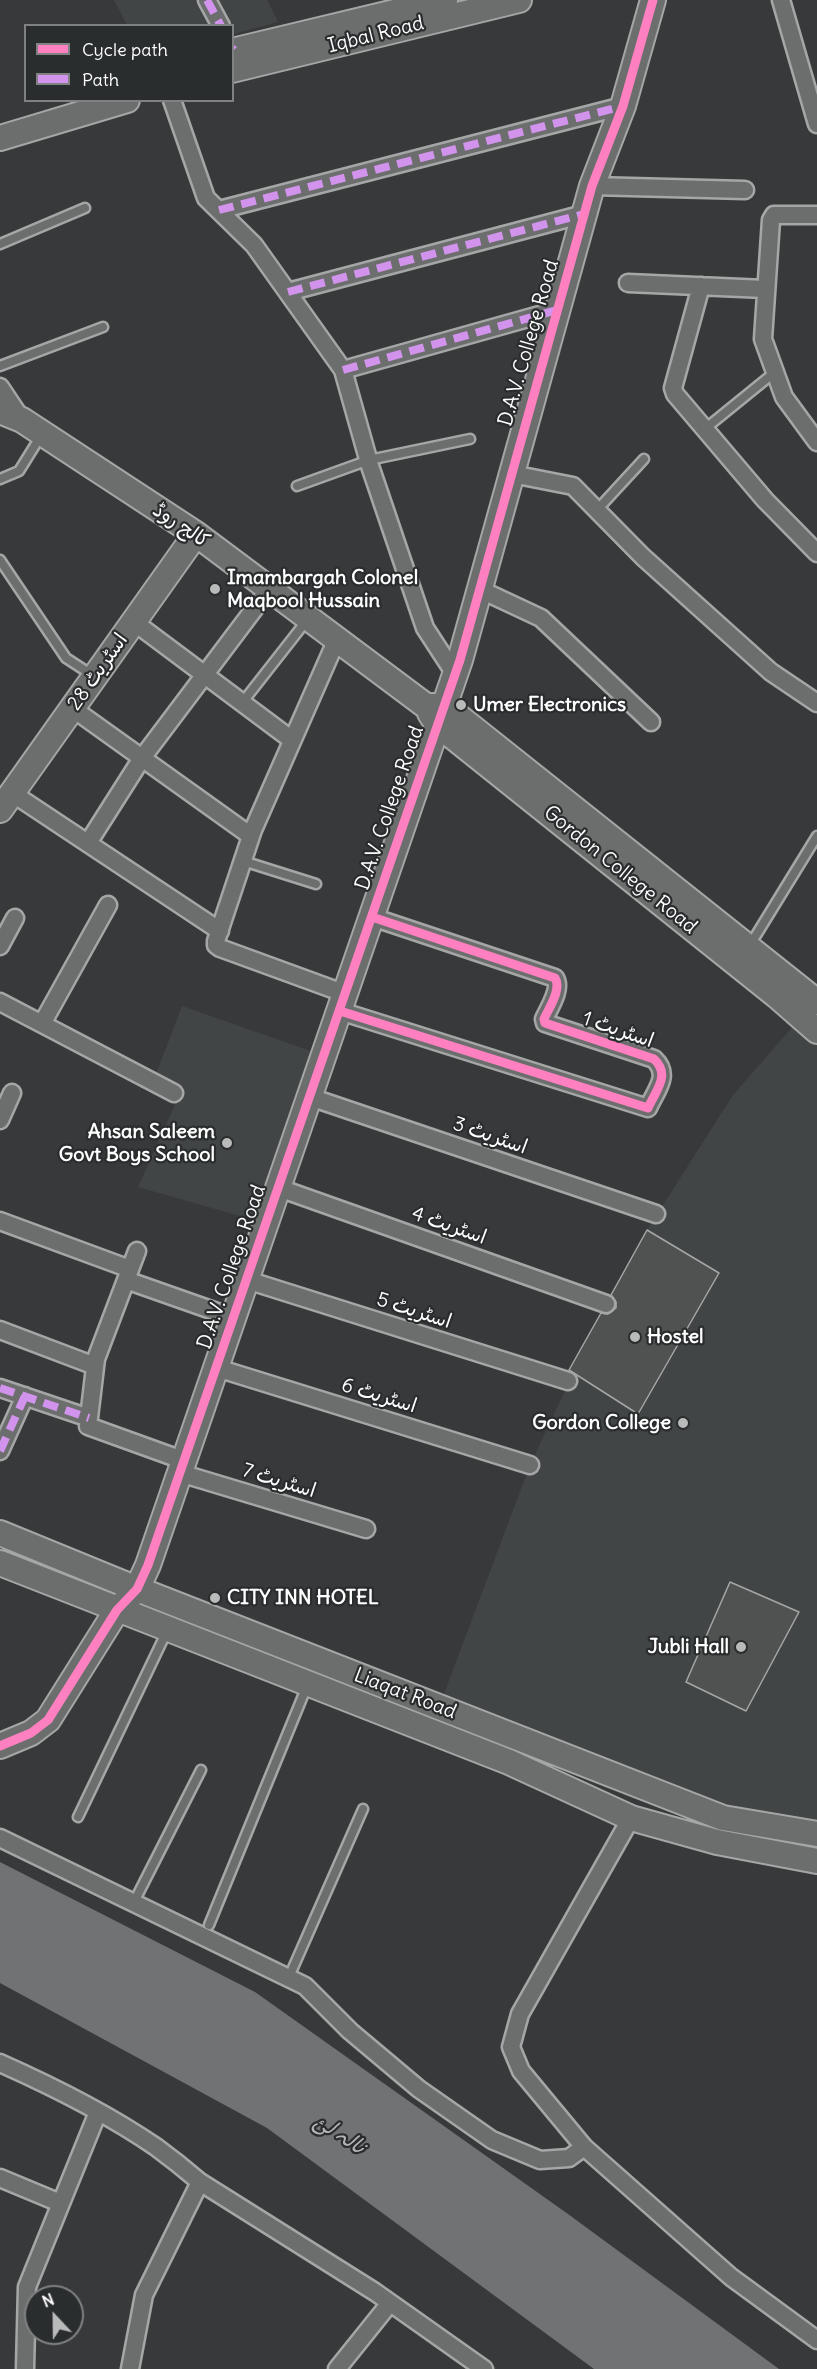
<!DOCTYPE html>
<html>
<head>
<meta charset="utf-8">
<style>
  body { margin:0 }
  #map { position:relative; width:817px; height:2369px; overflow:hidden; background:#38393a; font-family:Delius,sans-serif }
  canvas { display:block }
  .legend { position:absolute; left:24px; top:24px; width:210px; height:78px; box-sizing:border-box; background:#2a2d2e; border:2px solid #7f8182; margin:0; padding:8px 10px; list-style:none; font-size:18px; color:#fff }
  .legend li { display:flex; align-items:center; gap:12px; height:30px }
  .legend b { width:30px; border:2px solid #7f8182 }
  .north { position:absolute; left:24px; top:2285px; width:60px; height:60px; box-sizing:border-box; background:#2a2d2e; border:2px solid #7f8182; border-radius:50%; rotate:338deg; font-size:16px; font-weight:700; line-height:24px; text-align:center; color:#fff }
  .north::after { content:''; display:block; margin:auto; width:21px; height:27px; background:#b9baba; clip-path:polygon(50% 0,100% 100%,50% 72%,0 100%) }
</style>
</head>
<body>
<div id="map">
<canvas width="817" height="2369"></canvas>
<ul class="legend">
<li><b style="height:8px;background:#ff80c0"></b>Cycle path</li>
<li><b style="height:8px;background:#d193ec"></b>Path</li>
</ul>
<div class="north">N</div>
</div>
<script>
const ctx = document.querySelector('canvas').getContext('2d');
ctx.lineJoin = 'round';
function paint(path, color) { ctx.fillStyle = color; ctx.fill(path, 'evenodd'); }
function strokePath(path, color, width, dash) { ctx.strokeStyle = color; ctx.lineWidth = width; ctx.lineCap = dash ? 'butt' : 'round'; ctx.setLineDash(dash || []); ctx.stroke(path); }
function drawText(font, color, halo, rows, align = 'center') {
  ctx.font = font + ' Delius,"Playpen Sans Arabic",sans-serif'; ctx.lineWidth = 4.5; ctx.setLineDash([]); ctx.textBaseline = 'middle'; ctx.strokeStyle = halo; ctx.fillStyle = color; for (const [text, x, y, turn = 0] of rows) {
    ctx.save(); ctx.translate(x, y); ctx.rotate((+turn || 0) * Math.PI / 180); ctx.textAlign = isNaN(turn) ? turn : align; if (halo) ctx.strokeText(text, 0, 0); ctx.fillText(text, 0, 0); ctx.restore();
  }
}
const built = new Path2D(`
  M114,0h153l11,22 -45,12 -1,-8 -105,-1z
  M182,1006l143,50 -57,168 -130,-37 40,-89 -25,-16z
  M810,1007l7,5v822l-94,-16 -284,-111 91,-242 76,-161 41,-74 86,-135z`);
const water = new Path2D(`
  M0,1862l255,130 313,222 211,155h-185l-327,-241 -267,-145z`);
const building = new Path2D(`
  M647,1230l72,43 -81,141 -69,-44 32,-57 7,1 8,-6v-6l-5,-7z
  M730,1582l69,30 -53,99 -60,-29z`);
const lane = new Path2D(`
  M0,244l85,-36
  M0,366l103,-39
  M706,428l69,-56
  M0,479l19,-8 23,-37
  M297,486l72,-26 101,-21
  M597,510l47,-51
  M0,560l66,98 26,17
  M242,703l65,-83
  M243,861l73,23
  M750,945l67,-109
  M78,1817l89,-186
  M134,1902l67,-132
  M209,1925l98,-239
  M289,1977l74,-168`);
const street = new Path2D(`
  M207,0l14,26
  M781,0l36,124
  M172,100l34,98 48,47 89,125 27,96 55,162 30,46
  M592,186l153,4
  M219,210l404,-104
  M817,215h-43l-3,5 -8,119 21,58 33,45
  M628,283l137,6
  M701,286l-28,102 2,6 90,106 52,53
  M288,292l296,-78
  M343,370l214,-60
  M0,387l22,33
  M512,474l61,12 70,71 128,115 46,31
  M479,589l62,29 110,104
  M134,622l158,118
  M337,639l-84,191 -37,111v4l4,3 126,46
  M72,708l179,128
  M12,793l208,138
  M88,843l54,-85 128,-170
  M0,946l15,-28
  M0,1002l174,91
  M340,1011l308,97c8,-18 23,-33 6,-49l-109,-36 -1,-4c5,-11 18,-30 11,-41l-183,-61
  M43,1022l65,-117
  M310,1097l346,117
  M0,1120l12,-27
  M279,1188l327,116
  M0,1221l130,48
  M137,1251l-41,108 -8,67 97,35
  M126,1280l108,38
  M247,1280l321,101
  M0,1330l95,36
  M217,1368l313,97
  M0,1388l89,30
  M0,1451l25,-55
  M180,1473l186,56
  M631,1818l-111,196 -9,33 10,24 63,76 147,130 86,63
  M0,1838l305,148 45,45 69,58 73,51 48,20 29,-2 15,-11
  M0,2063c54,24 108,51 156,84 15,11 30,23 44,35l-56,113 -14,74
  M0,2178l60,25
  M200,2182l175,110 109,77
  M25,2369l2,-82 71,-175
  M337,2369l53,-66`);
const secondary = new Path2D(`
  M232,51l213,-51
  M232,70l287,-70
  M0,138l127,-38
  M0,411l22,9 174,114 230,172h19
  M445,706l372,296
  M430,713l7,11 340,272 40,35
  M0,810l196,-276
  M0,1533l137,56 586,229 94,16
  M0,1563l509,199 122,56 86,24 100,19
  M0,1746l31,-13 17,-13 69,-110 20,-21 11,-24 312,-905 132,-474 31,-80 30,-106`);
const quiet = new Path2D(`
  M207,0l14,26
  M232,48l2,2
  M219,210l404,-104
  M288,292l296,-78
  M343,370l214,-60
  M0,1388l89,30
  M0,1451l25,-55`);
const cycleway = new Path2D(`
  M340,1011l308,97c8,-18 23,-33 6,-49l-109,-36 -1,-4c5,-11 18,-30 11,-41l-183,-61
  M0,1746l31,-13 17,-13 69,-110 20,-21 11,-24 312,-905 132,-474 31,-80 30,-106`);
const markers = [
  [215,589,6,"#b9baba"],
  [461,705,6,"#b9baba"],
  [227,1143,6,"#b9baba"],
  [635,1337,6,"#b9baba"],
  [683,1423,6,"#b9baba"],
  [215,1598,6,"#b9baba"],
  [741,1647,6,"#b9baba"]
];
const streetNames = [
  ["Iqbal Road",376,35,-14],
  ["D.A.V. College Road",529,343,-74],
  ["کالج روڈ",181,526,34],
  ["اسٹریٹ 28",98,672,-55],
  ["D.A.V. College Road",390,808,-71],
  ["Gordon College Road",620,870,39],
  ["اسٹریٹ 1",618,1030,19],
  ["اسٹریٹ 3",490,1136,19],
  ["اسٹریٹ 4",449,1226,19],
  ["D.A.V. College Road",232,1267,-71],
  ["اسٹریٹ 5",414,1311,18],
  ["اسٹریٹ 6",379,1396,17],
  ["اسٹریٹ 7",279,1481,17],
  ["Liaqat Road",405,1694,21]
];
const poiNames = [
  ["Imambargah Colonel",227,578],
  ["Maqbool Hussain",227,601],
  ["Umer Electronics",473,705],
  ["Ahsan Saleem",215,1132,"right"],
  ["Govt Boys School",215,1155,"right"],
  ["Hostel",647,1337],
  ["Gordon College",671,1423,"right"],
  ["CITY INN HOTEL",227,1598],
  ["Jubli Hall",729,1647,"right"]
];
const waterNames = [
  ["نالہ لئ",340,2135,33]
];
paint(built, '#424546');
paint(water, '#707273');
paint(building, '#505151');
strokePath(building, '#a5a6a6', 1.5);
strokePath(lane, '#a5a6a6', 13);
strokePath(street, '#a5a6a6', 21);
strokePath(secondary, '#a5a6a6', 28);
strokePath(lane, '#6c6d6d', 8);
strokePath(street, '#6c6d6d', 16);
strokePath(secondary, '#6c6d6d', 24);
strokePath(quiet, '#d193ec', 8, [15, 8]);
strokePath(cycleway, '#ff80c0', 9);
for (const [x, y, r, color] of markers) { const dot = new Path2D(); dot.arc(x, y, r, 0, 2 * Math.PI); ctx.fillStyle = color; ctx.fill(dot); strokePath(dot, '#2a2d2e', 2); }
drawText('20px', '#fff', '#2a2d2e', streetNames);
drawText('bold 20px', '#fff', '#2a2d2e', poiNames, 'left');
drawText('italic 21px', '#b4b5b5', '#2a2d2e', waterNames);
</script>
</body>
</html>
